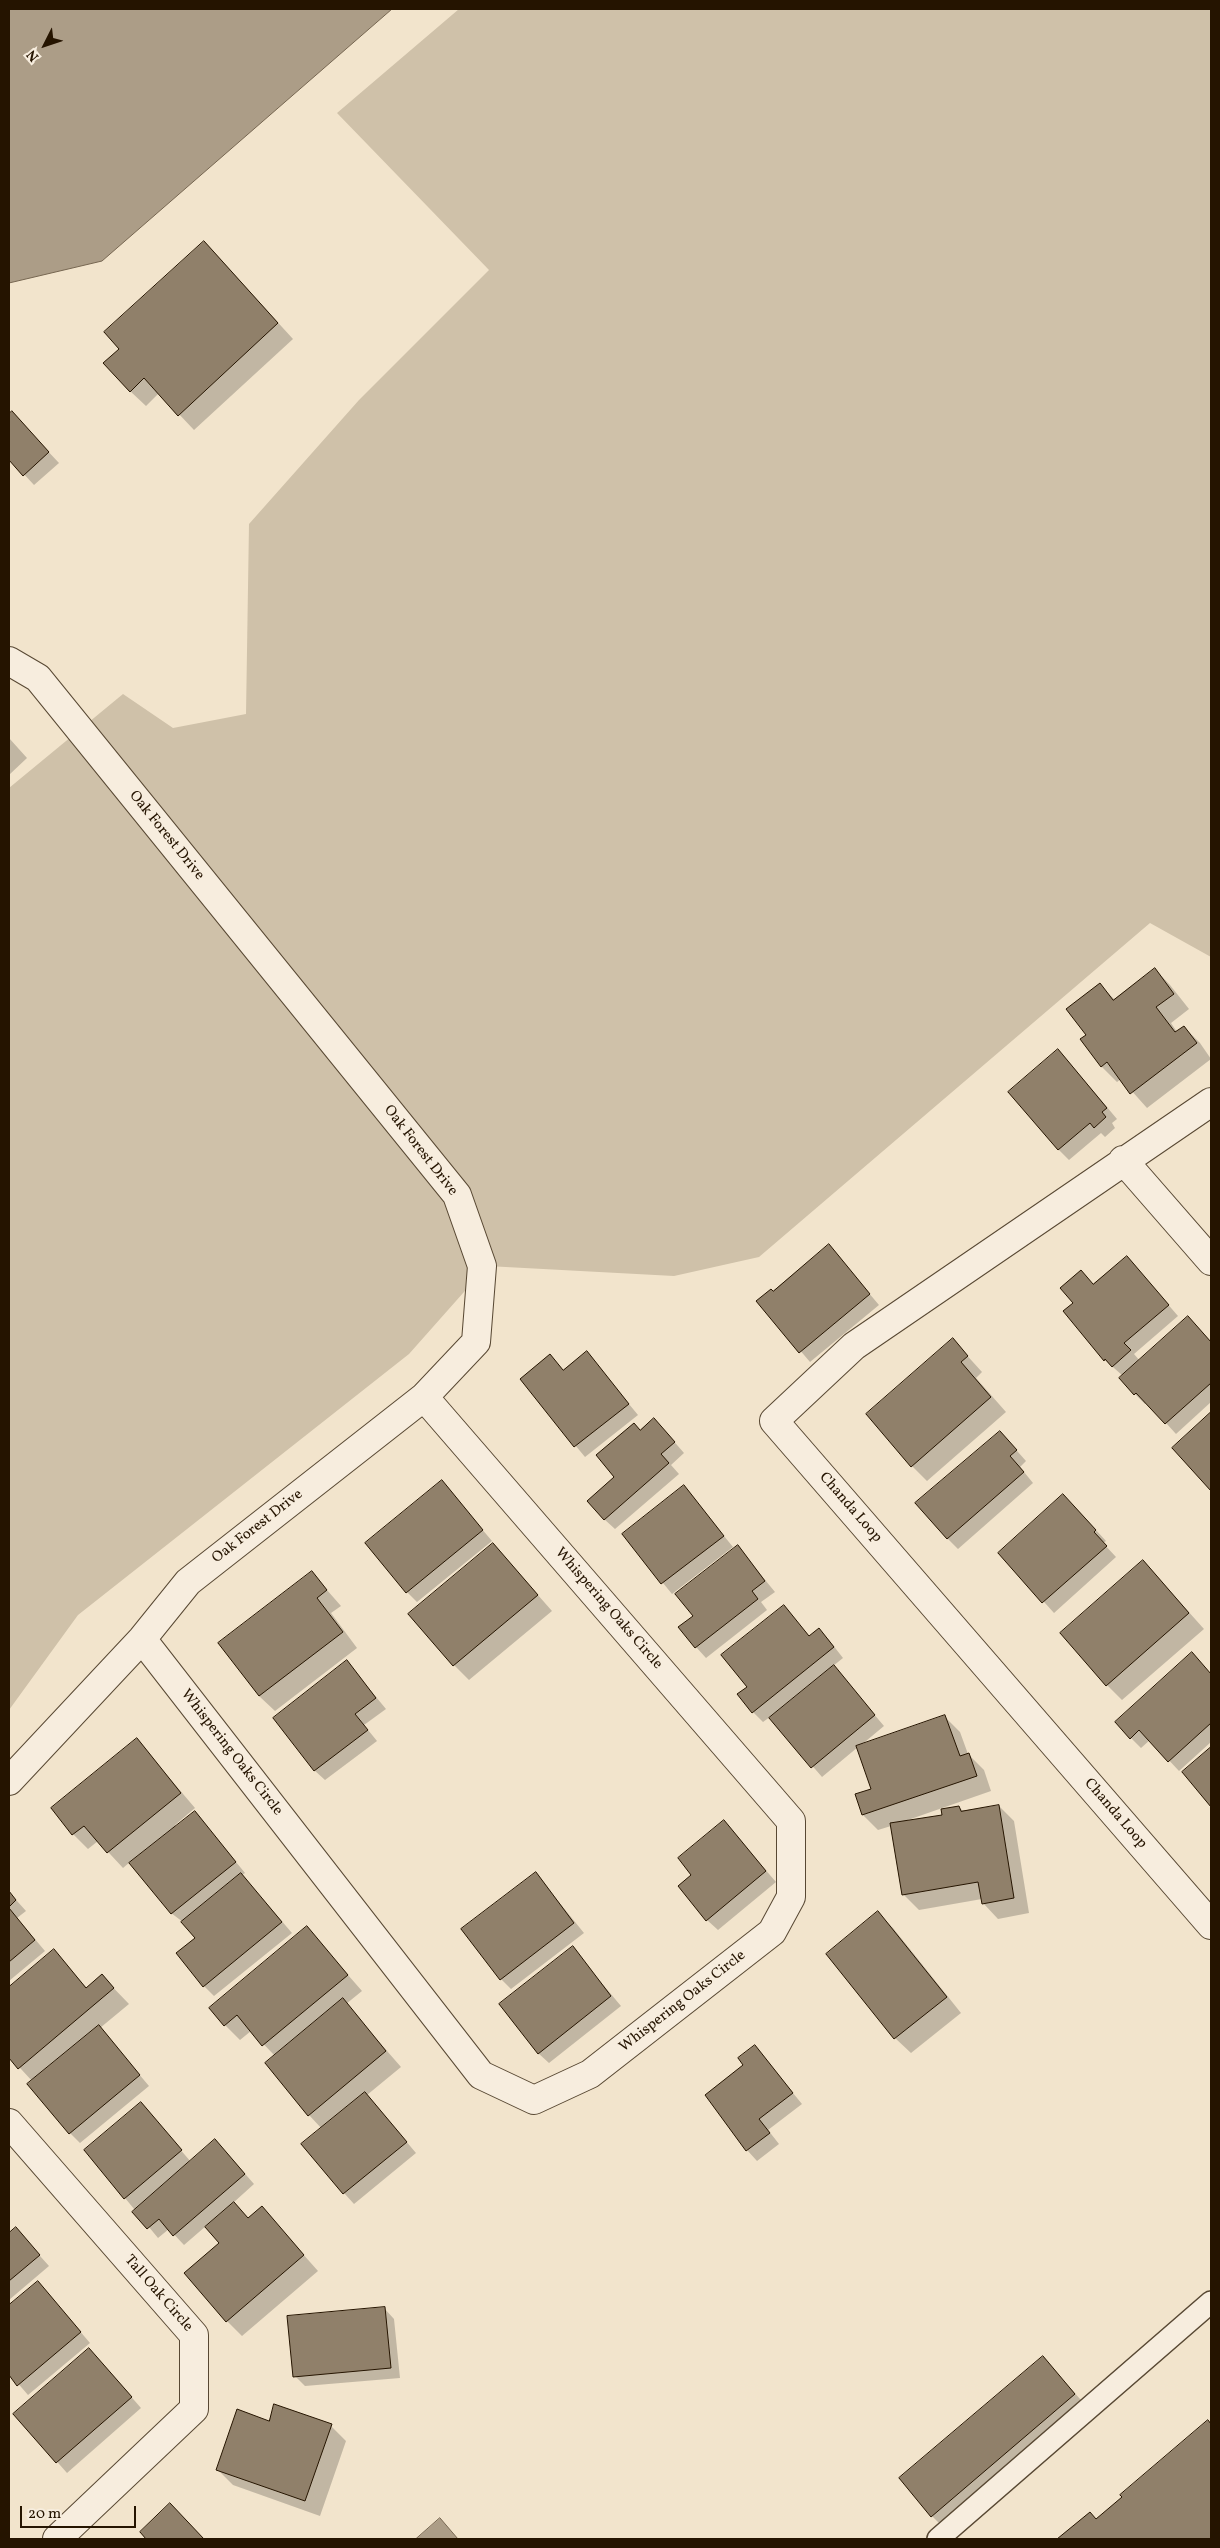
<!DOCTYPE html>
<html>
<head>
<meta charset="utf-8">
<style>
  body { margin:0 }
  #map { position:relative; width:1220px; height:2548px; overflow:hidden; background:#f2e4cc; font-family:Vollkorn,serif }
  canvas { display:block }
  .frame { position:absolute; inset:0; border:10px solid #251400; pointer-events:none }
  .north { position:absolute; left:20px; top:20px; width:50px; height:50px; -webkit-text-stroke:4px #f7edde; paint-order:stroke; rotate:229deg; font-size:14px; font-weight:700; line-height:20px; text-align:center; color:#251400 }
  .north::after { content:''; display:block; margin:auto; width:18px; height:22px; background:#251400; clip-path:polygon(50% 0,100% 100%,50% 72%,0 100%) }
  .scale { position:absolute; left:20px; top:2506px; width:116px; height:22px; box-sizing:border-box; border:2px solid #251400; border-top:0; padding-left:6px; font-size:15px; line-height:18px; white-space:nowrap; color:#251400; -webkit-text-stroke:4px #f7edde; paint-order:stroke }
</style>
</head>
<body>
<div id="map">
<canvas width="1220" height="2548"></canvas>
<div class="frame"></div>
<div class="north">N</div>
<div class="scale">20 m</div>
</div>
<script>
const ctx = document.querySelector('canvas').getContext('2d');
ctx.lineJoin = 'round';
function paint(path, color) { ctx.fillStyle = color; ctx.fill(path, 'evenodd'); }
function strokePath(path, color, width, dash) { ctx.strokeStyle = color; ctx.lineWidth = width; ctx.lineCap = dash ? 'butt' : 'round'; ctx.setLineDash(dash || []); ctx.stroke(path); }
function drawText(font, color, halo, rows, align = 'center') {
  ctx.font = font + ' Vollkorn,serif'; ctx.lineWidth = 4; ctx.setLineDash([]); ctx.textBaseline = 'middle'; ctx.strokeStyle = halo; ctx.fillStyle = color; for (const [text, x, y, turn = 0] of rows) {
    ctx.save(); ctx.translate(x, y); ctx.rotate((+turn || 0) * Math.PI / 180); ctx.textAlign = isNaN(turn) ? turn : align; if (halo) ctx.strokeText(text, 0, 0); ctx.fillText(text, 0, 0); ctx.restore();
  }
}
const green = new Path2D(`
  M459,9h752v948l-61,-34 -391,334 -85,19 -187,-10 -78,88 -331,261 -69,95v-922l114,-94 50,34 73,-14 3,-190 110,-124 130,-130 -152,-157z`);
const water = new Path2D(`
  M9,9h383l-290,252 -93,22z
  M440,2518l18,21h-42z`);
const shadow = new Path2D(`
  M219,258l74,81 -99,91 -35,-37 -13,13 -16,-15z
  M12,413l47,50 -25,22 -25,-27v-42z
  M9,738l18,20 -18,17z
  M1155,969l15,16 19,24 -18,14 6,9 7,-5 16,16 11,16 -64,49 -26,-29 -4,3 -15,-15 -21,-27 7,-5 12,-50 15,15z
  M1068,1061l49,58 -5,4 3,5 -10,9 -4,-4 -32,27 -11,-11z
  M829,1246l50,59 -69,57 -52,-61 15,-8z
  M1127,1257l51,59 -44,38 6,7 58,-33 13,15v59l-35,32 -29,-32 -2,2 -10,-10 -12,-18 -18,-16 -40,-49z
  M953,1340l29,32 -6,6 30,34 -79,69 -15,-15z
  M587,1353l51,62 -53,42 -64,-77 29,-24 14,15z
  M1211,1414v75l-37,-41z
  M664,1430l20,23 -13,12 8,9 -64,55 -11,-10 12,-41 25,-47z
  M1010,1443l16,18 -6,6 13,16 -75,66 -11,-11z
  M442,1482l50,59 -75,61 -10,-10z
  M684,1487l49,60 -61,47 -49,-60z
  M1074,1506l32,35 -3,2 13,14 -62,56 -54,-60z
  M493,1544l59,67 -83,69 -15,-15z
  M738,1547l37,45 -14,10 6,8 -61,48 -10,-11 -1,-31z
  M1143,1561l61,68 -82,71 -15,-15z
  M312,1573l29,33 -10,7 26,35 -82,63 -16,-15 -39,-53z
  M784,1607l26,30 9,-7 10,10 14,18 -10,8 51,60 -24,20 85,-29 15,15 8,22 16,16 7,21 -86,30 38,-5 16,-9 5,5 35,-6 15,15 15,92 -31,6 -15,-16 -1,-4 -63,11 -16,-16 -12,-68 -13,4 -15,-15 -7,-20 17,-6 -15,-42 -36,30 -52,-60 -7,5 -10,-10 -4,-25z
  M347,1662l39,47 -22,16 13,16 -52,39 -11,-10z
  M1202,1664l9,11v67l-32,29 -29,-31 -9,8 -10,-10z
  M137,1740l58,68 -20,17 2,2 18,-15 50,61 -3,2 50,58 -78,63 -10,-10 -8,-48 -13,-16 -12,-9 -41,-51 -7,6 -25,-27 -10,8 -15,-15z
  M1211,1749v56l-28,-32z
  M724,1822l52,60 -58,48 -11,-10 -14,-45z
  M536,1874l48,59 -73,56 -10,-10z
  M9,1892l17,19 -9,7 28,33 -36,30z
  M878,1913l15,15 68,85 -50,40 -16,-15 -67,-84z
  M307,1928l55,63 -16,13 55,63 -34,28 49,58 -62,51 -10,-11 -22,-64 -13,-14 -34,-59 -24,-25 -11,9 -15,-15z
  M572,1948l49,58 -72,57 -11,-10z
  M54,1951l33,37 15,-12 27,28 -29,24 49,58 -69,57 -10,-10 -37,-51 -24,-26v-68z
  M755,2047l47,57 -34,26 11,14 -22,17 -10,-11 -41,-55 39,-30z
  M141,2104l50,58 34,-11 29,33 -21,19 16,16 13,-11 56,63 -76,65 -15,-15 -6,-78 -15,-17 -22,19 -15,-16 -11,9 -33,-40z
  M16,2229l33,37 -40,34v-65z
  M38,2282l52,61 -62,52 -19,-22v-66z
  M384,2308l10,11 6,59 -95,8 -10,-10z
  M1043,2358l47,52 -143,121 -15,-15z
  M99,2360l42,48 -74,65 -52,-59z
  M269,2422l62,4 15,15 -26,75 -87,-31 -16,-16z
  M1208,2422l3,3v114h-152l31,-25 6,6z
  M180,2515l23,24h-55l-7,-7z`);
const building = new Path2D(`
  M204,241l74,82 -100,93 -34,-38 -14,14 -27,-29 16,-14 -15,-17z
  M12,411l37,41 -26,24 -14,-16v-46z
  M1155,968l19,26 -18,13 19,25 9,-6 13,17 -67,51 -23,-32 -6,5 -21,-28 6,-4 -20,-26 34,-26 13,17z
  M1058,1049l49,59 -5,4 4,5 -12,11 -4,-5 -32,27 -50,-58z
  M829,1244l41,50 -71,59 -43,-52 15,-12 2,2z
  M1127,1256l42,49 -45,38 7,7 -19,17 -7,-8 -1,2 -41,-50 10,-8 -13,-15 21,-18 12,14z
  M1188,1316l23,26v41l-46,41 -29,-31 -2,2 -15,-17z
  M953,1338l15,18 -7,6 30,35 -80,70 -45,-53z
  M587,1351l42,53 -55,43 -54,-68 30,-25 13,16z
  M1211,1412v79l-39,-43z
  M654,1418l21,24 -14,12 8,9 -65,57 -17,-19 27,-24 -18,-22 38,-32 6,7z
  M1000,1431l17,19 -7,6 14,16 -77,67 -32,-36z
  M442,1480l41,50 -77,63 -41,-50z
  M684,1485l40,51 -63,48 -39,-50z
  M1063,1494l33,36 -2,2 13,14 -65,57 -44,-50z
  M493,1543l45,52 -85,71 -45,-52z
  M738,1545l27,36 -13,10 6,8 -63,49 -17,-21 15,-11 -18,-22z
  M1143,1560l46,53 -83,73 -46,-53z
  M312,1571l15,19 -10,8 26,34 -84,64 -41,-53z
  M784,1605l25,31 10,-8 15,19 -82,66 -15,-19 10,-7 -26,-32z
  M1192,1652l19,22v49l-43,39 -29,-32 -9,9 -15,-17z
  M347,1660l29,38 -21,16 13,16 -54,41 -41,-53z
  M834,1665l41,50 -64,53 -42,-50z
  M945,1715l15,41 9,-3 8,23 -115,39 -7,-21 16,-5 -15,-43z
  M137,1738l44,55 -74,60 -23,-27 -12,9 -21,-27z
  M1211,1747v60l-29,-35z
  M999,1805l15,93 -32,6 -4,-22 -76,13 -12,-72 52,-8 -1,-6 18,-3 2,5z
  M195,1811l41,51 -65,52 -42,-51z
  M724,1820l42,51 -60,50 -28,-35 13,-11 -13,-17z
  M536,1872l38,51 -74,57 -39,-51z
  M241,1873l41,49 -79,65 -27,-34 19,-15 -14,-16z
  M9,1891l7,9 -7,7z
  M9,1908l26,32 -26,22z
  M878,1911l69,86 -53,42 -68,-85z
  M307,1926l41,49 -86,71 -25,-31 -13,11 -15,-18z
  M573,1946l38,50 -73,58 -39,-50z
  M54,1949l32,39 16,-14 12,14 -96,81 -9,-11v-71z
  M343,1998l43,53 -78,65 -43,-53z
  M99,2025l41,50 -71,59 -42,-50z
  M755,2045l38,48 -34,26 11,14 -24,18 -41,-56 38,-30 -5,-7z
  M365,2092l42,50 -64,52 -42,-50z
  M141,2102l41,48 -58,49 -40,-49z
  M215,2139l30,35 -72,62 -14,-17 -12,10 -15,-17z
  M234,2202l14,16 14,-12 42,49 -78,67 -42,-49 35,-30 -14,-16z
  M16,2227l24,28 -31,26v-48z
  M38,2281l43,51 -64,54 -8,-11v-70z
  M385,2307l6,61 -98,9 -6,-61z
  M89,2348l43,49 -76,66 -43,-49z
  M1043,2356l32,38 -144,123 -32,-39z
  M274,2404l58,20 -27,77 -89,-31 21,-61 32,12z
  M1208,2420l3,4v115h-154l33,-27 6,7 26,-22 -2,-2z
  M170,2503l34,36h-58l-6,-7z`);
const service = new Path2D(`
  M938,2539l273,-237`);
const minor = new Path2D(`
  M9,661l29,17 419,517 25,71 -6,76 -52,55 -236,185 -46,57 -133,142
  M1211,1102l-357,244 -80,75 437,504
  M1123,1160l88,101
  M142,1639l339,436 53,25 56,-26 182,-142 19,-35v-76l-367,-424
  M9,2123l185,212v74l-137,130`);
const streetNames = [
  ["Oak Forest Drive",166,836,51],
  ["Oak Forest Drive",420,1151,52],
  ["Chanda Loop",850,1508,49],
  ["Oak Forest Drive",258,1527,-38],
  ["Whispering Oaks Circle",608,1609,49],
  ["Whispering Oaks Circle",231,1753,52],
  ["Chanda Loop",1115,1814,49],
  ["Whispering Oaks Circle",683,2002,-38],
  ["Tall Oak Circle",158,2294,49]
];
paint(green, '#cfc1a9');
paint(water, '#ac9d87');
strokePath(water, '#766651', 1);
paint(shadow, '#0003');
paint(building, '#90806a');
strokePath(building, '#251400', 1);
strokePath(service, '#584833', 24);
strokePath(minor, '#584833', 30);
strokePath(service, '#f7edde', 21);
strokePath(minor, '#f7edde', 28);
drawText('15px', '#251400', '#f7edde', streetNames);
</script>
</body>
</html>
